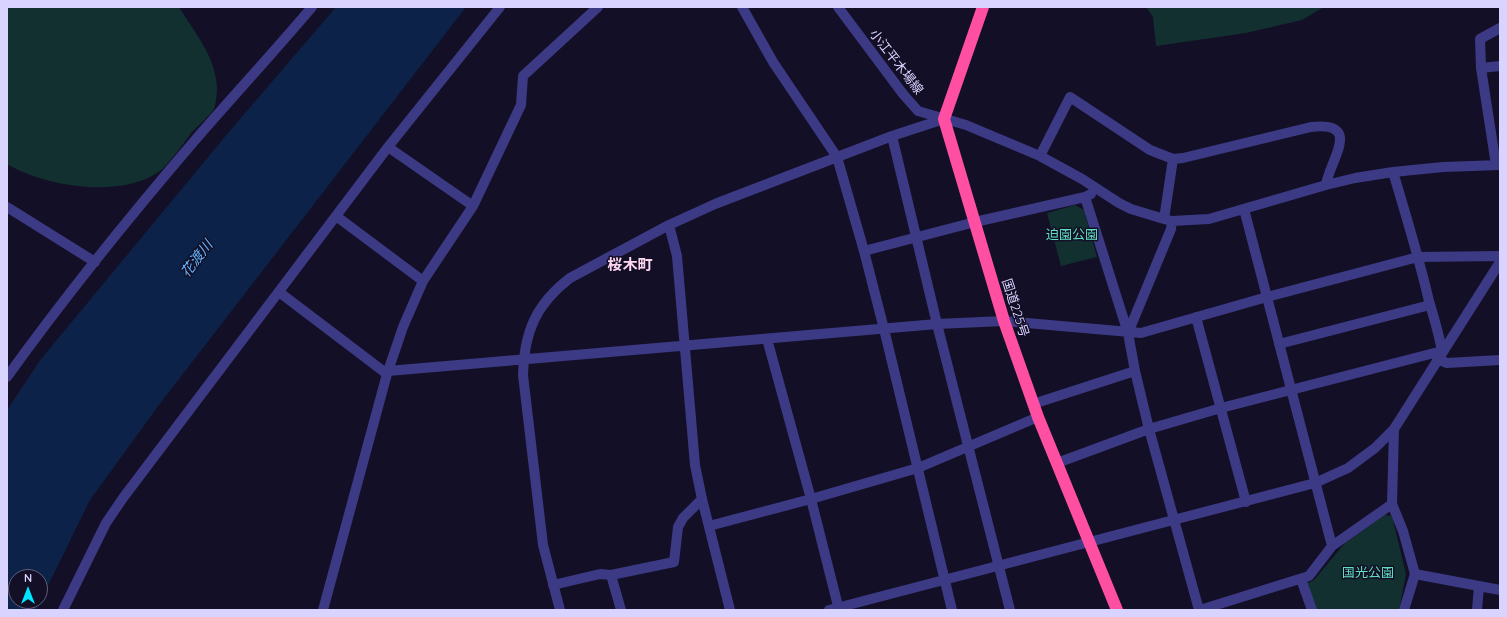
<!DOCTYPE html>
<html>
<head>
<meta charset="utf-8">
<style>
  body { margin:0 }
  #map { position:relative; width:1507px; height:617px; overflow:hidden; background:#130f26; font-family:Quicksand,sans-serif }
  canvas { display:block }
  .frame { position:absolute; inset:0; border:8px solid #d9d4ff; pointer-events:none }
  .north { position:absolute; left:8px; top:569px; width:40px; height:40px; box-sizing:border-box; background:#130f26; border:1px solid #625e7d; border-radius:50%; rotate:0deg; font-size:11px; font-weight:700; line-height:16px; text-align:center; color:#d9d4ff }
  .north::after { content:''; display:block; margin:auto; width:14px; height:18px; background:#00e5ff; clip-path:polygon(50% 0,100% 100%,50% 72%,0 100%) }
</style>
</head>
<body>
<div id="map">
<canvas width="1507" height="617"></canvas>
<div class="frame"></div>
<div class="north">N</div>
</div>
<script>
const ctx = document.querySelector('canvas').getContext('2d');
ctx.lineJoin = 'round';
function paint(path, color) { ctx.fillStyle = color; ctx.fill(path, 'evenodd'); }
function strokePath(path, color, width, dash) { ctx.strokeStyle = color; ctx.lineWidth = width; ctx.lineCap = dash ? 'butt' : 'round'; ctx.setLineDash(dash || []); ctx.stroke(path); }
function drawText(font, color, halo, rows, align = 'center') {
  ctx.font = font + ' Quicksand,"Noto Sans JP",sans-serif'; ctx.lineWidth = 3; ctx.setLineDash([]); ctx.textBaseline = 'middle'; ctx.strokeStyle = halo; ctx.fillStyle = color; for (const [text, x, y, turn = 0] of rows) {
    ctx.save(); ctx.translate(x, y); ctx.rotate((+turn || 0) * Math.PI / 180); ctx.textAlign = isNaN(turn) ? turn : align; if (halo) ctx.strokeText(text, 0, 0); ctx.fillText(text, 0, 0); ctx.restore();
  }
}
const green = new Path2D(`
  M7,7h172c16,26 37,50 38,81 0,5 -1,16 -3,21 -2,4 -18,19 -23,24 -7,10 -22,31 -31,38 -39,28 -114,16 -153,-7z
  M1146,7h178l-22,13 -56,13 -90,13 -3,-29z
  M1075,205l9,5 13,47 -36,9 -14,-53z
  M1385,515l7,1 14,58 -7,36h-83l-10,-26 8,-4 31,-37z`);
const water = new Path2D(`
  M336,7h130l-307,398 -69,95 -54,110h-29v-200l34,-51 187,-226zM16,577h24v24h-24z`);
const minor = new Path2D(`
  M742,7l31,55 64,95 27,94 20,78 68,281
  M838,7l65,87 15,17 48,14 74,31 42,23 37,24 12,6 33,10 8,2 37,-2 117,-34 29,-7 38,-6 50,-5 57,-2
  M1481,68l19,-2
  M892,136l45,188 73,286
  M388,147l85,59
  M1040,156l30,-59 80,53 23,9 10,-1 128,-31c53,-6 18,34 15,58
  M1496,165l-15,-97 -1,-29 20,-11
  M1085,197l43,136 7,38 14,58 50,181
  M7,207l88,55
  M1244,209l88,337
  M336,216l87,65
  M1164,219l9,-60
  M669,225l8,31 18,209 7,34 28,111
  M864,251l111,-29 110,-25 6,-3
  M279,292l108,82
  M1196,317l50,185
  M1128,333l43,-104 1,-8
  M767,339l44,160 28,111
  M1279,344l151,-39
  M1437,359l10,4 53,-3
  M388,371l549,-47 67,-3 137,12 126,-36 151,-40 82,-1
  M7,377c59,-82 123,-161 189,-238 38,-44 78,-87 116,-132
  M1033,404l102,-33
  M1394,429l-2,75 11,27 12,43 -11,36
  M1057,463l92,-34 72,-21 221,-57c-3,-17 -8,-33 -13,-50 -10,-43 -23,-86 -36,-129
  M709,526l102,-27 107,-31 120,-51
  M1415,574l85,16
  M611,575l10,35
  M1301,579l11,31
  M553,585l47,-11 11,1 63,-13 4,-35 5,-9 19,-19
  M63,610l43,-87 17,-25 265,-351 112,-140
  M323,610l64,-236 16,-47 20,-46 50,-75 48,-101 2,-29 75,-69
  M560,610l-17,-65 -20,-170c1,-43 13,-71 47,-97l99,-53 46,-21 177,-68 52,-17
  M829,610l486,-127 33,-15 27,-20 19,-19 106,-167
  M1200,610l109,-34 23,-30 60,-42
  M1477,610l2,-24`);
const highway = new Path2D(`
  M983,7l-39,112 60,202 34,96 79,193`);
const streetNames = [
  ["小江平木場線",896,62,52],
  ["国道225号",1015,308,72]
];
const parkNames = [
  ["迫園公園",1072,235],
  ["国光公園",1368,573]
];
const waterNames = [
  ["花渡川",197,259,-52]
];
const quarterNames = [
  ["桜木町",630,265]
];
paint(green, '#12302f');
paint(water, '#0c2248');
strokePath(minor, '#3d3a85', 10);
strokePath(highway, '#ff4fa3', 12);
drawText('13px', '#d9d4ff', '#130f26', streetNames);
drawText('13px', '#5fe0c0', '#130f26', parkNames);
drawText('italic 14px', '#62b6ff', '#130f26', waterNames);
drawText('bold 15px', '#ffd6f0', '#130f26', quarterNames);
</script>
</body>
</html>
